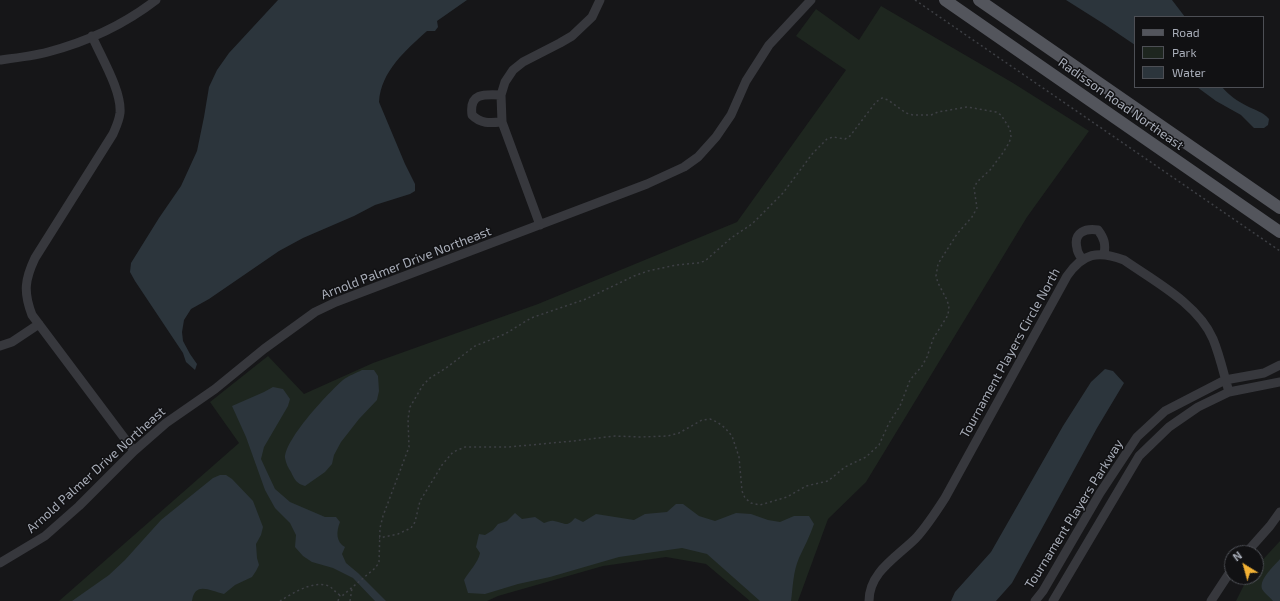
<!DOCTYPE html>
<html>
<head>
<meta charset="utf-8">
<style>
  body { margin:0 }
  #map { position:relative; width:1280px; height:601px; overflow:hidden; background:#161618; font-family:"Exo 2",sans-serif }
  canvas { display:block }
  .legend { position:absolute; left:1134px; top:16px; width:130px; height:72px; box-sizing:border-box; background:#111113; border:1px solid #4d4f55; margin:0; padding:5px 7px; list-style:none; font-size:12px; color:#a8adb8 }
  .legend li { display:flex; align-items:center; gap:8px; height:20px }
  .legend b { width:20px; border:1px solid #4d4f55 }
  .north { position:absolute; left:1224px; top:545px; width:40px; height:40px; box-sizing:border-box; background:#111113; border:1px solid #4d4f55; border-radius:50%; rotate:323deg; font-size:11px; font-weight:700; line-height:16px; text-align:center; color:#a8adb8 }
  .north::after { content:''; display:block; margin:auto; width:14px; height:18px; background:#f2b134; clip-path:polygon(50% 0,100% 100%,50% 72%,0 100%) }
</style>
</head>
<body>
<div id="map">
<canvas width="1280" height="601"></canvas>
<ul class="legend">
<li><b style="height:5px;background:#53555c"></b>Road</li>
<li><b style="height:11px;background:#1e261f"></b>Park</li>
<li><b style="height:11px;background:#2c353c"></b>Water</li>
</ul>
<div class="north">N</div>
</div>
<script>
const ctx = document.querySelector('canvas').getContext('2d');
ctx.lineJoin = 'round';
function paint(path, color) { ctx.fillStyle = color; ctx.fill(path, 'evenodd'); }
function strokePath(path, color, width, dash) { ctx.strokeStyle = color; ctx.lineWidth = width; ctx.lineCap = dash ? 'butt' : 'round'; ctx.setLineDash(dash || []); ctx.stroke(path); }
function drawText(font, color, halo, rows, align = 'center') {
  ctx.font = font + ' "Exo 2",sans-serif'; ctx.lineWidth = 3; ctx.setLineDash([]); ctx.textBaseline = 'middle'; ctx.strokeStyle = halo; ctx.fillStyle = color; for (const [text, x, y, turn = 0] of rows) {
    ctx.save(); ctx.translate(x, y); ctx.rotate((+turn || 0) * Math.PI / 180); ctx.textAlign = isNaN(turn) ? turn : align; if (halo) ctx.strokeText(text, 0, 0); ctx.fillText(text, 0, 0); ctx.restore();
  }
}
const green = new Path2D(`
  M881,6l132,77 76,48 -62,86 -161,265 -38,37 -30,82h-48l-44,-37 -40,-7 -63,9 -105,30 -11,5h-428l180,-158 -29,-41 58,-46 36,38 69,-31 165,-59 199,-82 109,-152 -50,-34 20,-27 43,31z
  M1280,541v60h-44l12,-24h8v-10z`);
const water = new Path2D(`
  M278,0h189l-30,21 1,6 -3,4h-8c-21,19 -46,40 -48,71l26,62 10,20v7l-5,3 -35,11 -21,11 -51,22 -24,13 -70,48 -18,10 -7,11 -2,12 1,9 7,13 7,10 -2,6 -9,-8 -3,-9 -48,-72 -5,-9 1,-9 28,-45 22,-32 16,-35 7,-34 5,-30 8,-17 12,-17z
  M1066,0h106l13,17h-50v28l-31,-21z
  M1197,87h25c7,8 15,14 25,19 8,4 16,6 22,13l-1,6 -4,3h-10l-13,-13 -25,-14z
  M1105,369l8,2 11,12 -27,45 -85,155 -16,18h-45l4,-9 36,-40 72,-126 28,-44z
  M362,370h12l4,6 1,15 -2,9 -18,19 -18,23 -7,13 -2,9 -7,8 -20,14c-8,-2 -11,-7 -14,-14 -3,-4 -5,-9 -6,-14 0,-19 43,-65 58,-78 5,-4 13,-7 19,-10z
  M273,387l10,2 7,10 -2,7 -24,41 -3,12 6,13 8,17 15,13 35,15h11l4,5c-4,10 -4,20 5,25l-3,7 4,9 12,10 28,28h-11l-22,-23 -20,-10 -21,-6 -9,-6 -8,-9 1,-12 -6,-12 -15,-15 -10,-18 -19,-53 -14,-31 32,-14z
  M220,475h6l6,4 21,22 10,26 -2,8 -5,9 1,14 2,7 -3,6 -4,6 -17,8 -11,9c-14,-3 -29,-13 -32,7h-120l37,-26 16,-15 36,-40 52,-42z
  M676,504h7l16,12 16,5 21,-8 15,1 17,6 12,2 14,-6h15l5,8c-4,12 -10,23 -15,34 -6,14 -6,28 -8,43h-31l-53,-47 -25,-6 -63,9 -69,20 -32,7 -33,10 -17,-1 -4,-13c5,-9 14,-17 16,-27l-4,-6 3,-13 6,1 8,-5 5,-6 9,-3 8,-8 7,6 13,-2 9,6c4,-1 7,-3 10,-2 12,2 12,7 21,-3l8,4 13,-8 38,6 11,-6 22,-2z
  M1280,559v42h-7c-3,-4 -9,-8 -11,-12 -3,-10 12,-23 18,-30z`);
const path = new Path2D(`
  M915,0l365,251
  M280,601c13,-8 33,-21 49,-15 5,3 7,8 13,10l32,-27 5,-6 1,-35 3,-12 26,-69 -1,-28 2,-12 13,-22 7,-7 16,-10 29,-22 30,-12 26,-16 55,-19 48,-23 14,-5 28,-6 22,-2 7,-2 26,-23 21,-14 31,-31 30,-40 14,-14 6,-2 12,2 5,-3 26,-34 6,-4 6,2 18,13 7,2h18l7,-3 29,-5 29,5 5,3 9,14 1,8 -2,6 -7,11 -12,16 -13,12 -3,6 3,20 -5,9 -15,17 -19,30 -2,12 2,7 8,15 3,8 -1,9 -15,24 -6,18 -5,9 -12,14 -10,26 -11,17 -10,22 -13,12 -21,10 -17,14 -22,5 -19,11 -27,8 -9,-2 -6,-5 -3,-7 -3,-34 -7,-21 -7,-8 -8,-6 -7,-3 -8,1 -23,13 -11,3 -28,1 -25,-1 -42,5 -64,6h-44l-12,5 -11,13 -22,36 -5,21 -4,6 -13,6 -19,4
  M338,601l2,-6
  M350,601l2,-13`);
const minor = new Path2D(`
  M92,36c9,21 30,55 28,77 -1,8 -4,14 -7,21l-78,124c-10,21 -12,34 -3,57l102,136
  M0,60c16,-2 33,-4 48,-8 38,-10 77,-28 108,-52
  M501,95c-17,-1 -32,-2 -29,20 9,9 18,8 30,7
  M540,225l-38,-103 -1,-27 4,-13 8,-12 10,-8 37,-19 12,-7 20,-19 8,-17
  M1082,259c-2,-3 -5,-7 -5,-11 -4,-16 9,-20 21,-18 6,8 8,14 6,24
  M0,346l12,-4 27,-18
  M1246,553l24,-27 10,-14
  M0,563l45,-27 34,-30 55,-55 32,-28 49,-34 49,-40 51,-37 21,-10 311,-118 37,-17 14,-10 18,-20 15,-22 15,-34 23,-36 42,-45
  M869,601c0,-29 28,-44 47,-63 11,-12 20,-26 29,-40l122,-222c16,-23 31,-26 57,-16 30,21 74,44 89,79 7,17 11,36 16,53
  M1035,601l8,-10 57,-98 37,-56 28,-26 60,-31 39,-7 16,-8
  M1053,601l86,-145 30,-29 29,-20 31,-15 51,-10
  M1211,601l21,-32`);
const major = new Path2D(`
  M945,0l335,232
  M979,0l301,208`);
const streetNames = [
  ["Radisson Road Northeast",1121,104,35],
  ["Arnold Palmer Drive Northeast",406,263,-21],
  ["Tournament Players Circle North",1010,353,-61],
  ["Arnold Palmer Drive Northeast",96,470,-42],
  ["Tournament Players Parkway",1074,514,-58]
];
paint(green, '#1e261f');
paint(water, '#2c353c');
strokePath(path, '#3d3f44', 1.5, [2, 3]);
strokePath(minor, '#37383d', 9);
strokePath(major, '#53555c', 12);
drawText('13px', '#a8adb8', '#111113', streetNames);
</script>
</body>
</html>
